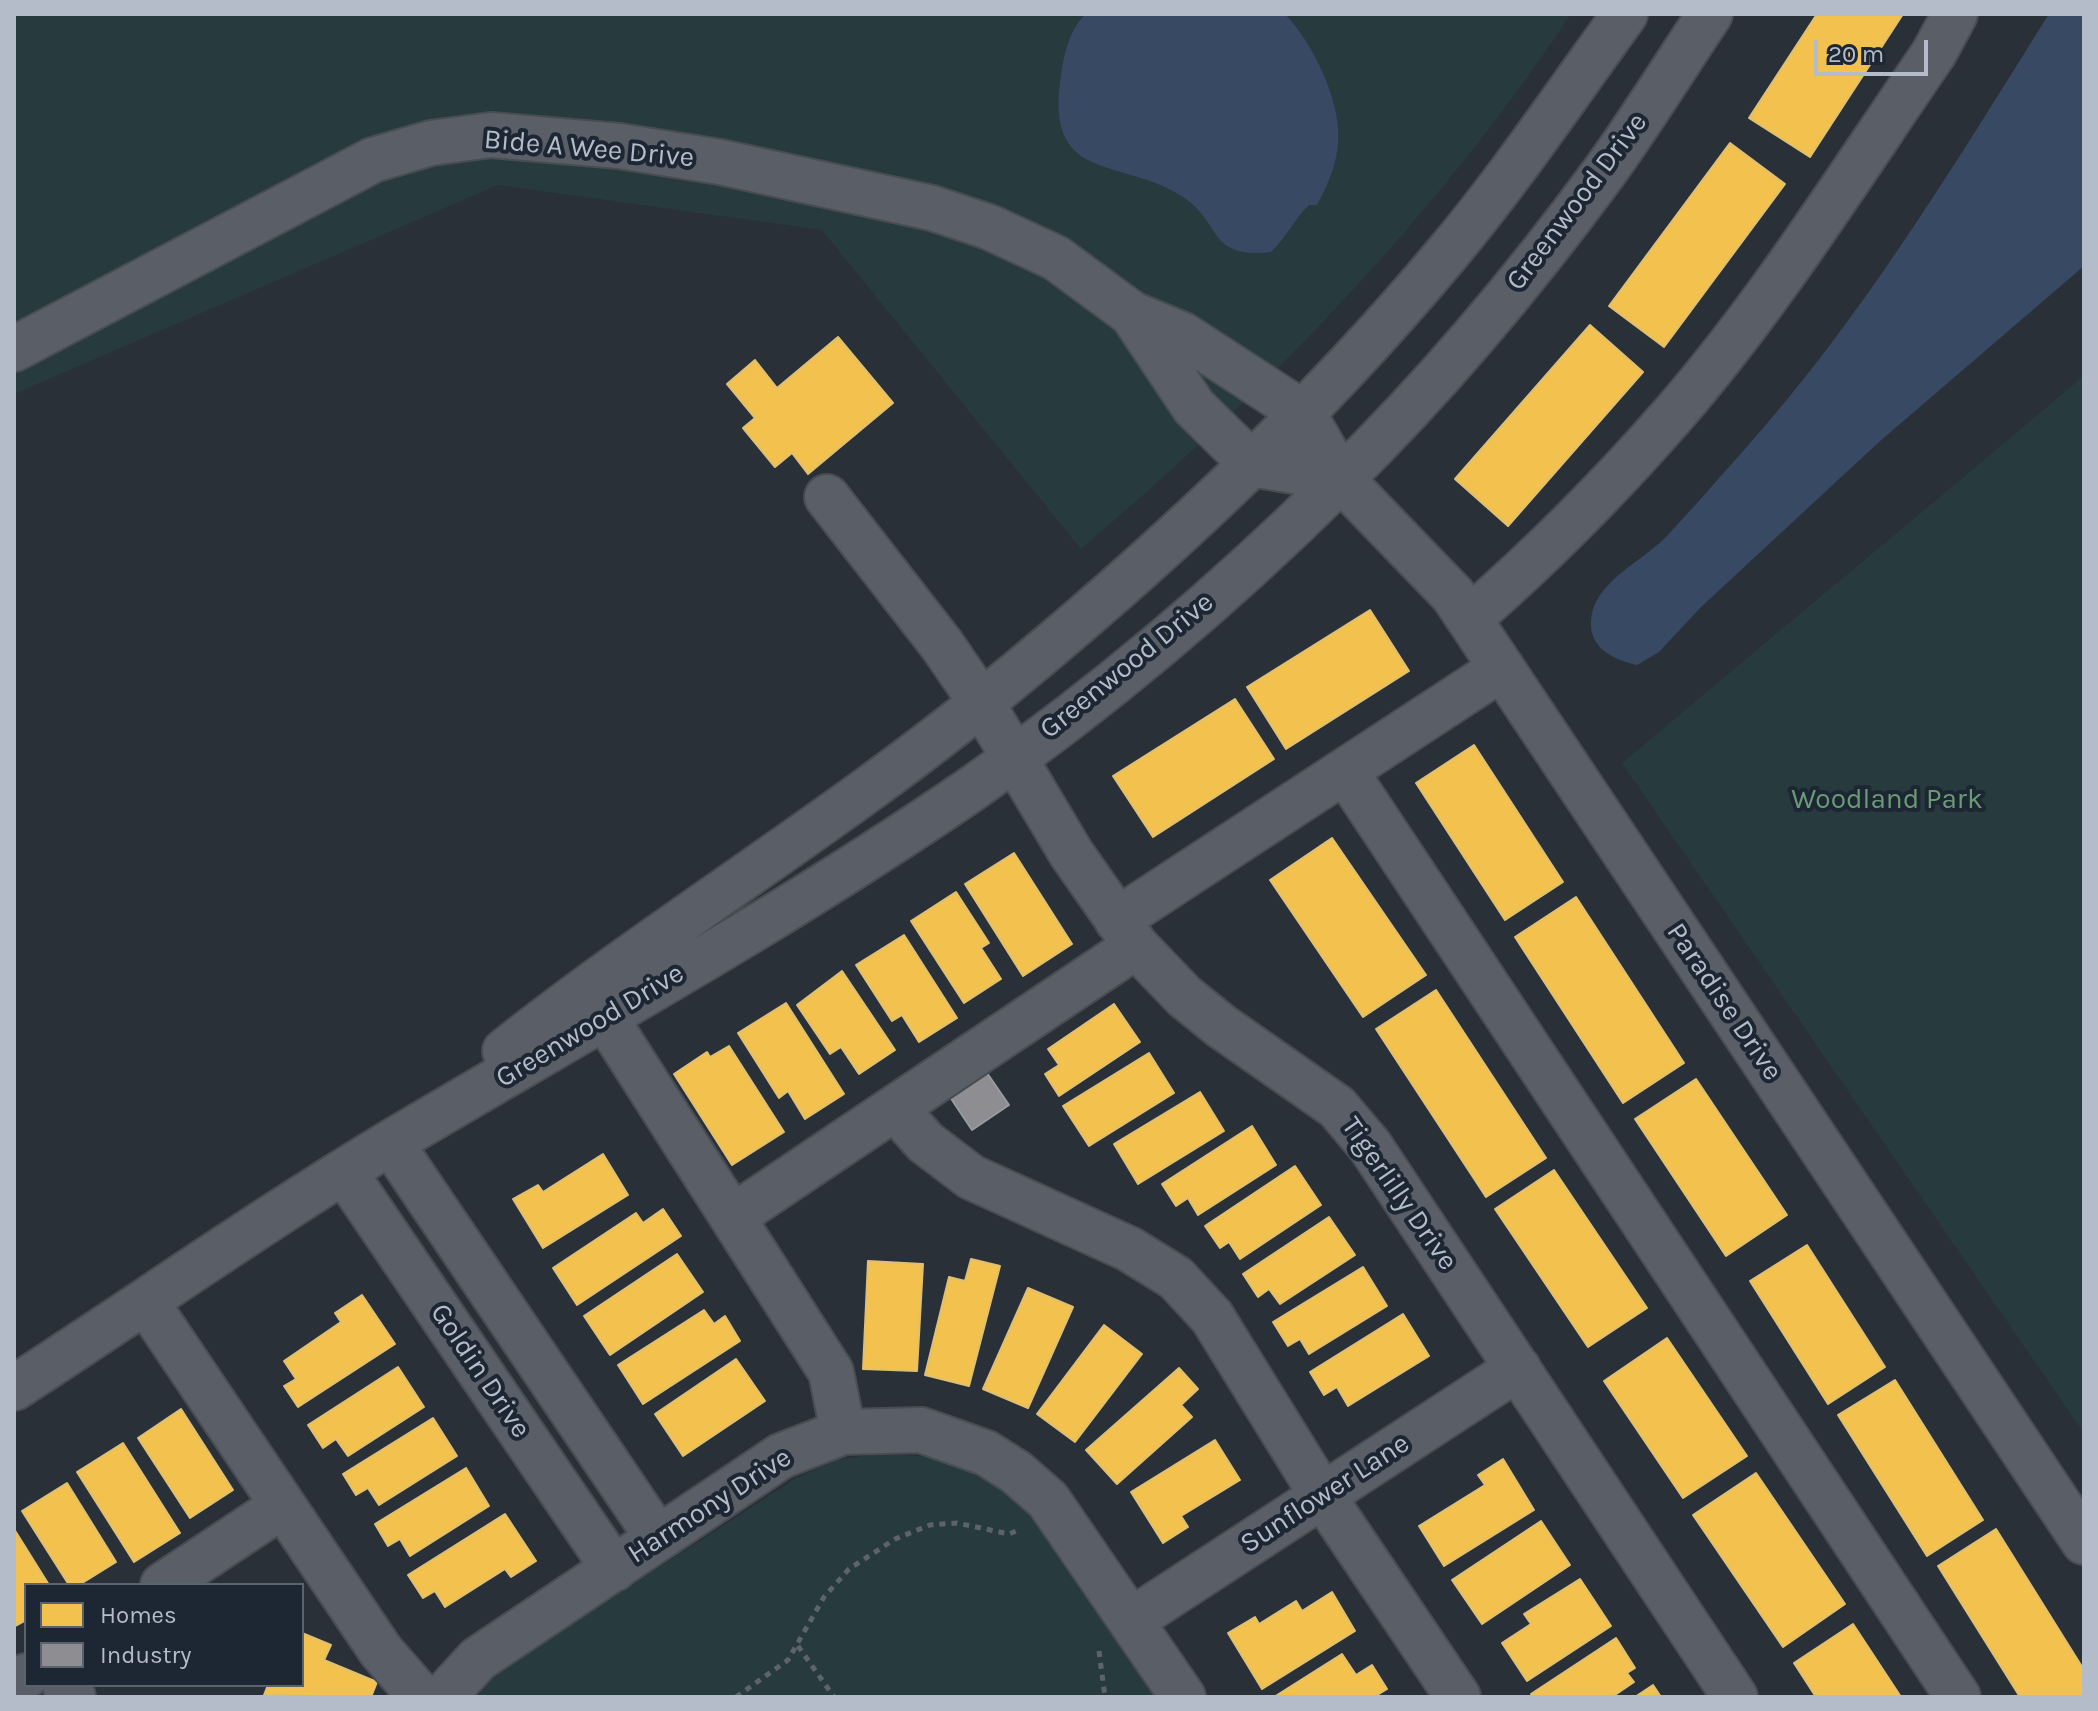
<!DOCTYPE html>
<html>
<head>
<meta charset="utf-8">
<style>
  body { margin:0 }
  #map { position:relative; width:2098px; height:1711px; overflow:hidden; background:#2a3038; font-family:Karla,sans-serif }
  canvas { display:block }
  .frame { position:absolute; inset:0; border:16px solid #b4bcc9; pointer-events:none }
  .legend { position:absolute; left:24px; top:1583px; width:280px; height:104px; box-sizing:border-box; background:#1d2633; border:2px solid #59626f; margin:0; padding:10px 14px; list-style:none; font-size:24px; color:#b4bcc9 }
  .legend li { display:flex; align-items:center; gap:16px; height:40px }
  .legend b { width:40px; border:2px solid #59626f }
  .scale { position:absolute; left:1814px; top:40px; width:114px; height:36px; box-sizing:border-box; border:4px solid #b4bcc9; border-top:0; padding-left:10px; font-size:24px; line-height:28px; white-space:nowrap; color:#b4bcc9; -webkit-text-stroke:6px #1d2633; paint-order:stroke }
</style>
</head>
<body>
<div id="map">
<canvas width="2098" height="1711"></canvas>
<div class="frame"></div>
<ul class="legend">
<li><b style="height:22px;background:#f2c14e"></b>Homes</li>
<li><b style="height:22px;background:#8d8d92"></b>Industry</li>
</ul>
<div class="scale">20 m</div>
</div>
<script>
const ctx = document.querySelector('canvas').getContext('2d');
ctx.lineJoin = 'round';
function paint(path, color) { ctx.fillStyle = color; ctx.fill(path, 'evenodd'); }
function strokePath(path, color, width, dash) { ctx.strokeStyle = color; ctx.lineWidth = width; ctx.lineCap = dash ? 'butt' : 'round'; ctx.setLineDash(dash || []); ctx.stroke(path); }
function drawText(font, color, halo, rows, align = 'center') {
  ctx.font = font + ' Karla,sans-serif'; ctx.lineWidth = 8; ctx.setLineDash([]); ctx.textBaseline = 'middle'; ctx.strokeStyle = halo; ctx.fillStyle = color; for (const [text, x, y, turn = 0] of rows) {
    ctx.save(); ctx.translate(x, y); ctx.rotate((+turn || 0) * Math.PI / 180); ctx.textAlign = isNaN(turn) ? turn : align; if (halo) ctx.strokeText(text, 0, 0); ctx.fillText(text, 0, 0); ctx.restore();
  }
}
const green = new Path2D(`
  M14,14h1557c-134,202 -306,379 -490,535l-259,-319 -324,-45 -484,209z
  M2084,376v1057l-462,-670z
  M877,1454c25,1 49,0 73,8 90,28 157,160 207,235h-681l12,-15 79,-55 228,-148 41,-19z`);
const water = new Path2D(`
  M1086,14h199c29,30 61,96 52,138 -3,19 -11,36 -20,53h-8c-15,14 -22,32 -38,47 -66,7 -47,-30 -91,-57 -63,-38 -136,-12 -119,-120 3,-21 9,-47 25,-61z
  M2049,14h35v252l-205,176 -179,166 -41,44 -22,13c-26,-6 -52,-19 -45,-52 8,-34 52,-53 75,-77 26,-28 51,-57 77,-86 119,-133 210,-285 305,-436z`);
const homes = new Path2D(`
  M1817,14h86l-93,143 -61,-39z
  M1730,143l55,41 -121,163 -55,-41z
  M1590,325l53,47 -135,154 -53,-47z
  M838,337l55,66 -85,71 -16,-21 -17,14 -32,-39 12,-10 -28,-34 28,-24 22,28z
  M1370,610l39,61 -123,78 -39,-62z
  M1235,699l39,60 -121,78 -40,-61z
  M1474,745l89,137 -58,38 -89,-137z
  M1332,838l94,137 -63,42 -93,-137z
  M1014,853l58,91 -49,32 -58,-92z
  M956,892l33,51 -8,5 20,31 -37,24 -53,-82z
  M1576,897l108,166 -61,40 -108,-166z
  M904,935l53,83 -38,24 -17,-27 -10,6 -36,-56z
  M842,971l53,79 -36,24 -18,-27 -11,7 -33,-49z
  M1436,990l110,168 -60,39 -110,-168z
  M786,1003l58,91 -39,25 -17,-28 -9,7 -41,-65z
  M1114,1004l26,38 -81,54 -14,-22 14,-9 -11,-16z
  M729,1046l55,86 -52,33 -58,-91 33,-22 3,5z
  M1149,1053l25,40 -85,53 -26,-40z
  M1696,1079l91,136 -61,41 -91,-137z
  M1200,1092l24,39 -86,53 -24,-40z
  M1252,1126l24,39 -78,50 -10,-17 -12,8 -14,-22z
  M603,1154l25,41 -85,53 -30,-49 25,-14 5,7z
  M1295,1166l26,39 -81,54 -11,-17 -9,6 -15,-22z
  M1554,1170l93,138 -59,39 -93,-138z
  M663,1209l18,27 -104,69 -24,-37 83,-55 7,10z
  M1329,1217l26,38 -75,49 -11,-15 -11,8 -15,-23z
  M1807,1245l78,122 -57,37 -78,-123z
  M677,1254l26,38 -93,63 -26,-39z
  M971,1259l29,7 -31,120 -44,-11 24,-98 16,4z
  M868,1261l55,3 -6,107 -54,-2z
  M1363,1267l24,39 -78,48 -9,-15 -12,7 -15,-24z
  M1028,1288l45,19 -45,101 -45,-19z
  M362,1295l33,49 -97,63 -14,-21 12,-7 -12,-18 57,-39 -6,-9z
  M704,1310l10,14 11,-8 15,25 -97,63 -25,-39z
  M1403,1314l26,42 -81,50 -11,-19 -13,8 -14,-23z
  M1104,1325l38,29 -67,88 -38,-28z
  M1667,1338l80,118 -64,42 -79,-117z
  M736,1359l29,42 -82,55 -28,-42z
  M398,1367l26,40 -76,49 -12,-17 -13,9 -15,-23z
  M1179,1368l19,21 -17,16 11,12 -75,67 -31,-34z
  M1895,1380l88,140 -56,36 -89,-141z
  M181,1409l52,81 -43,28 -52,-80z
  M433,1418l24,38 -78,49 -11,-17 -12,7 -13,-21z
  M1215,1440l25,40 -59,36 7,11 -25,16 -32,-51z
  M123,1443l57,90 -46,29 -57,-90z
  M1503,1459l31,51 -90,56 -25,-40 66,-41 -7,-10z
  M466,1468l23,38 -79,50 -10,-17 -12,7 -13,-22z
  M1756,1473l89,131 -62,43 -90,-132z
  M67,1483l49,79 -37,23h-10l-47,-74z
  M505,1514l31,47 -25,16 -6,-8 -60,38 -10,-16 -12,7 -15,-23z
  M1541,1521l29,44 -88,59 -30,-44z
  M14,1529l35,56h-23v35l-11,6z
  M1996,1529l88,141v27h-64l-82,-131z
  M1580,1579l31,47 -84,55 -25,-38 29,-19 -7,-10z
  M1332,1592l23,39 -93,58 -34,-56 27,-16 4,7 37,-23 6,10z
  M1853,1624l48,73h-85l-22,-34z
  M302,1633l29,12 -7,15 53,22 -6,15 -107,-2 4,-10h34z
  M1616,1638l19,30 -8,5 7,9 -22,15h-79l-2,-3z
  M1342,1654l14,21 16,-10 15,24 -13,8h-100z
  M1653,1685l8,12h-26z`);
const industry = new Path2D(`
  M987,1073l22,32 -37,25 -22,-33z`);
const path = new Path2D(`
  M798,1646l36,51
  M1099,1651l6,46
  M736,1697l52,-37 36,-63 25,-28 46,-30 35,-14 27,-2 52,11 12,-5`);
const minor = new Path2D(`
  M1132,314l62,93 58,57 89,15
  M14,349l359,-189 58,-17 60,-8 128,11 101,16 212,46 57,19 67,31 76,56 51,21 120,78 38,66 112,116 631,947
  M827,497l115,148 39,57 90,151 65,93 48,50 37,30 116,81 33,39 365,551
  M1469,619c71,-62 140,-131 202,-202 98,-112 179,-242 263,-364l21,-39
  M1345,771l613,926
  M1117,920l385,-252
  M606,1019l225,353 12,60
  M505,1051c155,-123 326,-226 480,-351 166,-135 323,-280 460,-444 65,-77 121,-161 180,-242
  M895,1108l30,34 46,35 158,72 47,29 36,39 110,178 136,202
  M391,1143l267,395
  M345,1173l269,396
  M734,1216l402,-270
  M146,1302l235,349 40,46
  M14,1388c127,-82 251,-170 381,-248 194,-115 392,-224 578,-352 129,-90 253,-195 365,-306 97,-95 187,-202 267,-311 37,-51 70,-105 105,-157
  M163,1585l119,-79
  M1132,1620l386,-252
  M14,1684l12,-8
  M65,1685l8,12
  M443,1697l35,-38 303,-203 62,-24 78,-2 65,23 30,19 32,28 135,197`);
const streetNames = [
  ["Bide A Wee Drive",589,149,5],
  ["Greenwood Drive",1577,202,-53],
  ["Greenwood Drive",1127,666,-39],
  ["Paradise Drive",1724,1002,56],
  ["Greenwood Drive",590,1026,-31],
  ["Tigerlilly Drive",1399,1194,55],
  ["Goldin Drive",480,1371,56],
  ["Sunflower Lane",1325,1494,-33],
  ["Harmony Drive",710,1506,-33]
];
const parkNames = [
  ["Woodland Park",1887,800]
];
paint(green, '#273a3e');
paint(water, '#384963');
paint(homes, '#f2c14e');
strokePath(homes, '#dfc073', 2);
paint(industry, '#8d8d92');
strokePath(industry, '#999ba2', 2);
strokePath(minor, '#484c53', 48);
strokePath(path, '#5d636a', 5, [6, 6]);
strokePath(minor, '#5a5e66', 44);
drawText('28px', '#b4bcc9', '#1d2633', streetNames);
drawText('28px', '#6b9a76', '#1d2633', parkNames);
</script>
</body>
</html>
